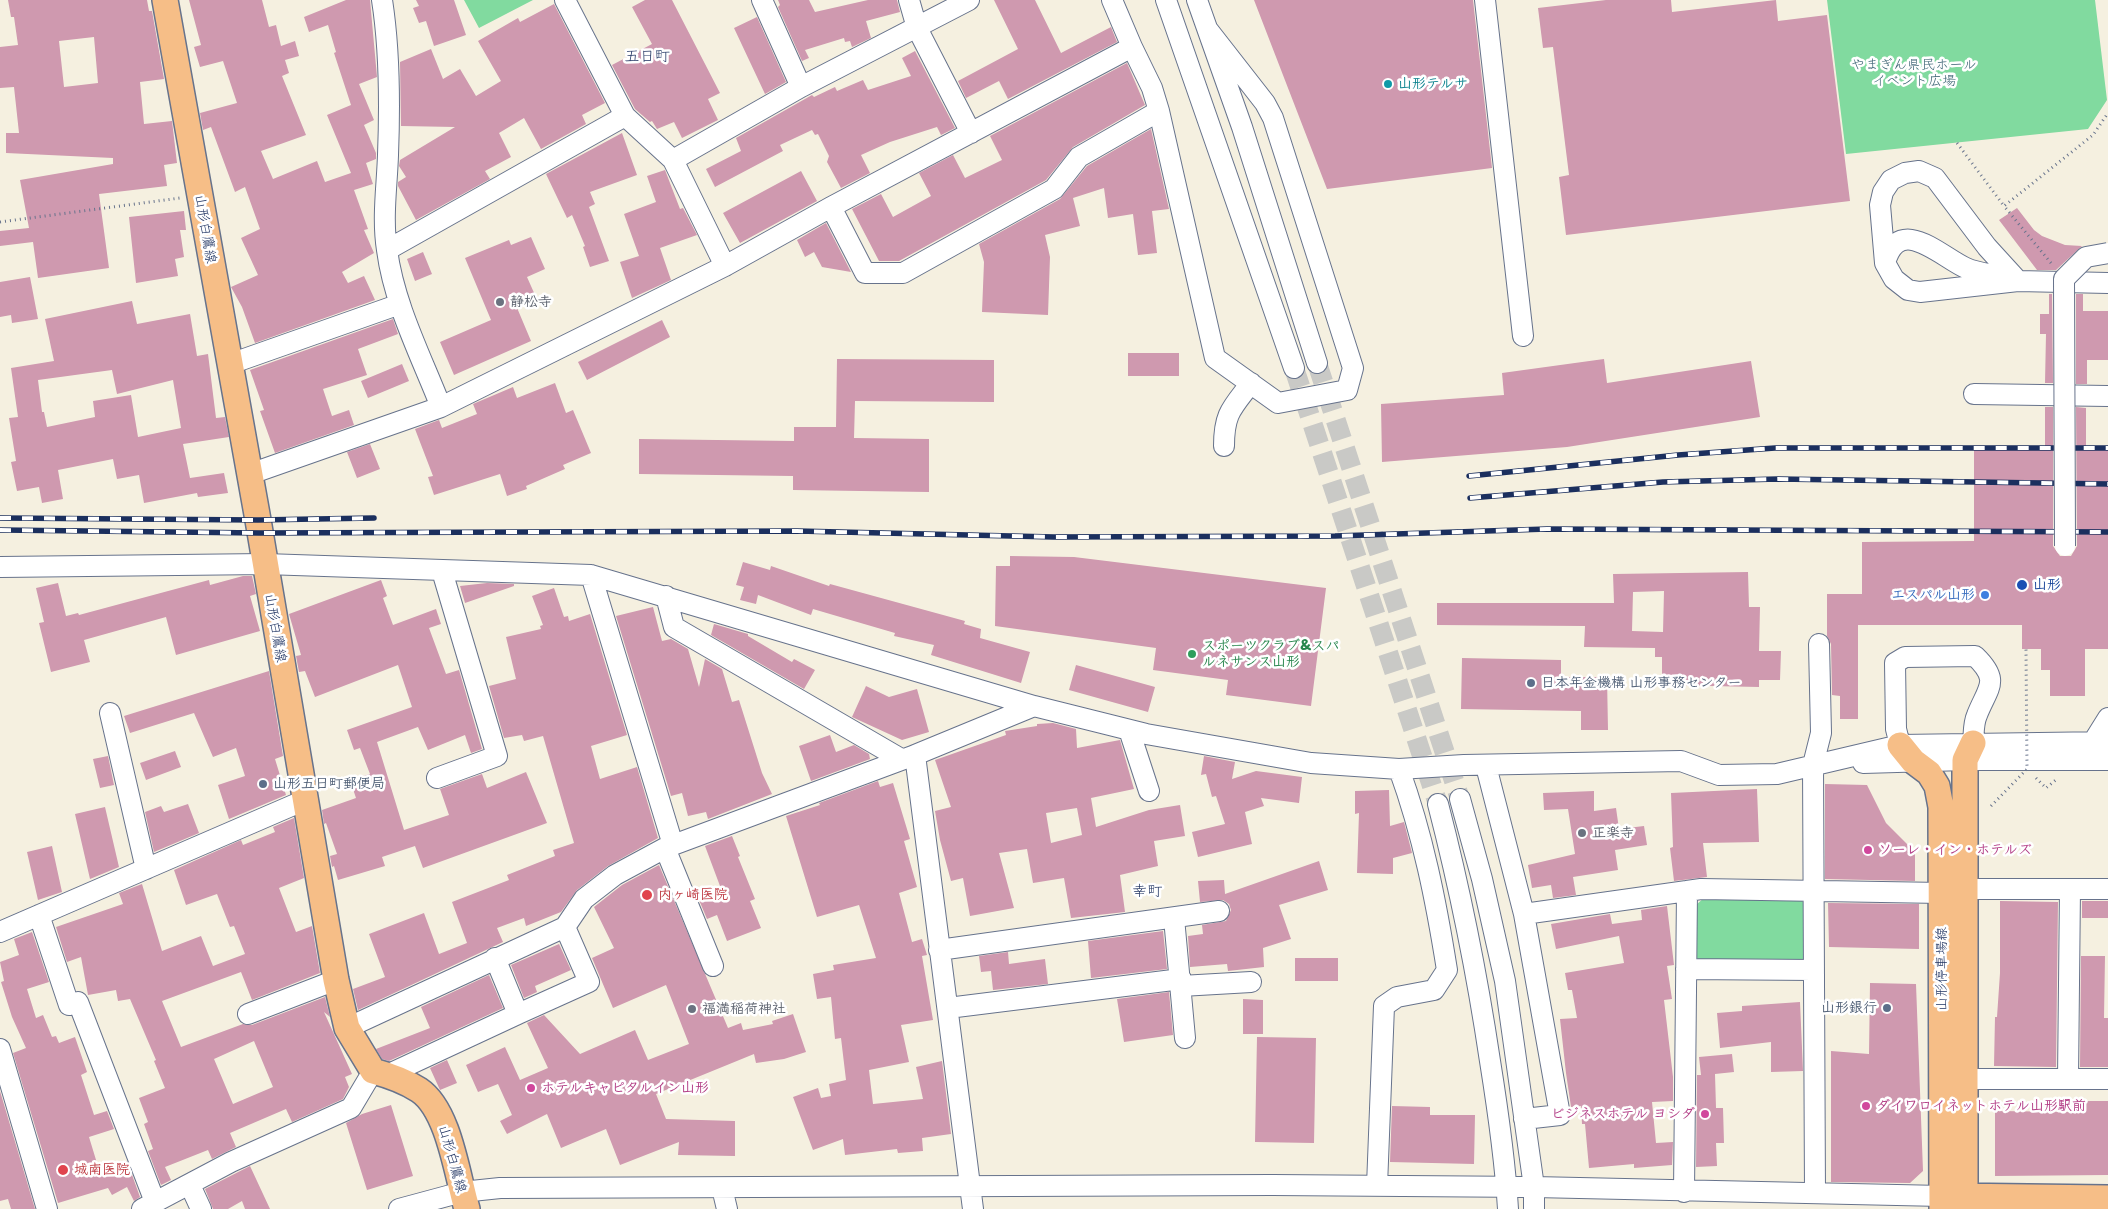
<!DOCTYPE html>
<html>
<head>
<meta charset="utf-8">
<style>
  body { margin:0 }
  canvas { display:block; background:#f5f0e0 }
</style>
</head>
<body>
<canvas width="2108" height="1209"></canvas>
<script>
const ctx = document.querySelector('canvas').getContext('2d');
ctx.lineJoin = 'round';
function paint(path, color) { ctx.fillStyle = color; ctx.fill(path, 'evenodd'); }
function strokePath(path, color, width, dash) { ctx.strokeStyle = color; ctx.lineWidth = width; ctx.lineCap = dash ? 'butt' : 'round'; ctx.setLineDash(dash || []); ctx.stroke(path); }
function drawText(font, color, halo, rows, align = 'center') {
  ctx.font = font + ' "Playpen Sans","Klee One",sans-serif'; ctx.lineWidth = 5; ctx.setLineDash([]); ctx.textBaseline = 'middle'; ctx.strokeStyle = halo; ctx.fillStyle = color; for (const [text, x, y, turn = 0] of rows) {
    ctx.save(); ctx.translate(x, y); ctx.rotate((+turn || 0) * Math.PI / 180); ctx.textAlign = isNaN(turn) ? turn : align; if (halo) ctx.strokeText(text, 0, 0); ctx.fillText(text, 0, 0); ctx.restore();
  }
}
const green = new Path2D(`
  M464,0h69l-54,28z
  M1827,0h268l12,100 -19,29 -242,25z
  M1705,897l94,1 7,7 -1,59 -104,-2 -5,-5v-52z`);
const building = new Path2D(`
  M8,0h139l2,11h3l12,68 -24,3 4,42 28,-3 5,42 -13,2 3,21 -68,8 10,74 -71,10 -5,-36 -33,4v-15l29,-3 -9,-48 93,-16v-6l-107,-5v-20h13l-5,-46 -14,1v-41l18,-2 -4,-28h-3zM94,37l4,46 -34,4 -5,-46z
  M189,0h73l7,27 7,-2 5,21 14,-5 4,15 -14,4 4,13 -7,3 24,59 -45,16 12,28 44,-18 8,21 26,-9 -24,-58 24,-10 -17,-52 2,-1 -8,-27 -19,7 -5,-15 42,-17h24l7,77 -18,7 15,36 -10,5 12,28v6l-10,4 7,21 -19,6 14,39 -4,1 10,23 -32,19 6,11 16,-7 11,24 -120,43 -13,-36 -11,-20 27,-12 -17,-37 19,-9 -15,-42 -10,5 -24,-65 -8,3 -3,-17 37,-10 -14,-42 -23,6 -6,-20 7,-2z
  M416,0h38l12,35 -32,11 -8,-25 -7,2 -6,-15 6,-2z
  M645,0h27l48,93 -12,6 10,21 -36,18 -8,-16 -17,7 -5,-8 -2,1 -15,-13 -23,-44 40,-21 -20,-37z
  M778,0h31l6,12 53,-12h29l3,12 -34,9 5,17 -19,9 -2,-6 -5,1 -1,-4 -39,12 4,8 -7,3 -24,-54 2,-2z
  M994,0h41l26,53 50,-26 6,15 -109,57 -9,-18 -33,17 -8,-17 60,-32z
  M1254,0h219l19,168 -165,21z
  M1606,0h65l1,12 104,-12 2,21 49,-6 23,186 -284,34 -7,-58 10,-2 -16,-128 -10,1 -5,-40z
  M554,4l51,99 -23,12 4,9 -45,25 -17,-31 -25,15 12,24 -26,14 5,8 -74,41 -18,-34v-4l8,-5 -7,-11 1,-6 55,-33 -54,-1 -1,-64 31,-13 12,30 17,-10 16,27 25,-15 -23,-40 40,-23 2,4z
  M757,17l29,65 -21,12 -31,-66z
  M915,51l40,77 -14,7 -4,-8 -47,15 -29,13 9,18 -29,15 -14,-26 2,-6 -11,-22 -3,1 -3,-5 -32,15 3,6 -68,36 -9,-18 35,-18 -5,-13 76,-43 2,2 21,-10 2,4 26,-11 5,10 43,-14 -9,-18z
  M1127,63l18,42 -72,42 -27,33 -147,81h-20l-27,-52 29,-15 12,23 38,-21 -12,-23 34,-18 12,23 37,-18 -12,-24z
  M1151,129l18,80 -17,2 5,42 -19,2 -5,-41 -25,4 -4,-30 -31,10 7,28 -35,9 5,22 -2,58 -66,-3 2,-50 -5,-18 81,-45 27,-33z
  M622,133l15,42 -47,17 5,12 -6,3 20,54 -19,6 -7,-20 2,-1 -13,-31 -5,3 -21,-44z
  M665,170l15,39 3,-1 14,27 -37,13 11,32 -39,18 -12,-36 19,-6 -15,-42 32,-12 -9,-26z
  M801,171l16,30 -77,42 -17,-30z
  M2017,208l17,22 8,6 23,9 17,1 -26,24h-19l-38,-50z
  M184,211l2,19h-6l4,27 -9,2 3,17 -42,7 -7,-66z
  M826,223l25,49 -29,-5 -8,-15 -9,5 -8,-17z
  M531,237l14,32 -18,8 8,18 -20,8 16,38 -77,34 -14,-33 51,-22 -26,-62 44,-18 2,5z
  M423,252l9,22 -17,7 -8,-22z
  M30,277l8,42 -26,4 -1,-8 -11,2v-35z
  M2049,294h3l1,89h-8l1,-49h-6v-20h9z
  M2076,294h7v17h25v49h-21v24h-11z
  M132,301l5,23 53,-10 7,42 11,-2 8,64 9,-1 4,20 -46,7 7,34 34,-5 4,20 -30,4 -1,-4 -53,10 -5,-28 -22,4 -4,-20 -55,11 5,29 -21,4 -3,-16 -22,4 -6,-29 5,-1 -7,-43 9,-1 -7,-49 43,-7 -9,-42zM112,370l5,24 56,-14 8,48 -43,9 -7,-42 -38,6 2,16 -48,10 -3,-15h-2l-4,-32z
  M393,319l5,15 -40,15 9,26 -44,14 9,27 17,-6 5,15 -79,28 -15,-42 4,-1 -14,-40z
  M662,320l8,17 -83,43 -9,-18z
  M1128,353h51v23h-51z
  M837,359l157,1v42l-139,-1 -1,37 75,1v53l-136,-2v-14l-154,-2v-35l155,2v-14h42z
  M1604,359l3,24 144,-22 9,56 -193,30 -185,15 -1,-58 123,-9 -2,-22z
  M402,364l7,17 -41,17 -7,-17z
  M555,383l11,30 7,-3 18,43 -28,12 2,4 -39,17 1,3 -20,7 -7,-22 -66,21 -6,-18 5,-1 -18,-47 24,-9 3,8 35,-14 -4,-10 40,-17 4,11z
  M2045,407h8v139l7,10h11l6,-10 -1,-139 10,1v41l22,1v199h-23v47h-35v-26h-9v-21h-19v-24h-164v94h-18v-23l-8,-1 -1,-51 -4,-8v-42h35v-52l112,-1v-92h71z
  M370,444l10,25 -23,9 -10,-26z
  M1010,556l64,1 252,31 -15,118 -85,-11 2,-15 -75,-10 3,-22 -161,-22 1,-60h14z
  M743,562l27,8 1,-4 58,20 1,-2 135,37 -1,3 17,5 -1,9 50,14 -9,31 -90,-28 3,-10 -40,-9 1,-3 -48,-14 -34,-10 -2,6 -53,-20 -2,9 -16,-4 4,-13 -8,-2z
  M1748,572l1,35h11l-1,44h22l-1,29h-21v7l-97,-2v-28h-7v-9l-71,-1 1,-21 -148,-1v-22h177l-1,-29zM1664,591l-1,41 -31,-1 1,-39z
  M243,576h9l4,18 -6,2 10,35 -84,24 -10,-38 -82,23 6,22 -39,10 -12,-49 5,-1 -8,-34 22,-5 8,33 12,-3 1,2 130,-35 1,5z
  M381,580l6,16 -4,2 10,27 43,-16 5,15 -12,4 17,46 13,-4 23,79 -11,4 -6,-18 -37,15 -10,-23 -41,15 27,88 45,-15 -9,-26 42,-15 5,14 39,-16 21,51 -124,45 -8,-22 -33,11 3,9 -47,14 -4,-14 -2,1 -2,-11 7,-2 -11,-31 -2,1 -2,-14 34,-12 -6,-18 20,-6 -10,-26 -6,2 -7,-20 65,-23 -14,-42 -83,32 -10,-26 -6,1 -3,-16 5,-1 -12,-41z
  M487,583l27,1v2l-49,17 -5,-17z
  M554,588l10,29 4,-1 1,5 21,-7 37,121 -36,11 9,33 37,-12 21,71 -50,28 -31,24 -16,22 -35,14 -2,-8 -27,10 6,14 -145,68 -5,-21 32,-12 -16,-43 55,-21 15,41 28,-11 -15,-41 57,-22 -2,-5 48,-19 -2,-6 21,-7 -31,-107 -19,5 -2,-6 -18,3 -15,-52 27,-7 -10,-42 35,-8 -1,-3 3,-1 -11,-29z
  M653,607l9,34 9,-2 17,10 11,38 6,-28 17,10 10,33 7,-2 23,73 10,21 -64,25 -2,-7 -18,4 -6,-23 -11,3 -55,-180z
  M714,624l34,10v2l44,26 2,-3 21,11 -11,19 -93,-54z
  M1462,658l99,2v17h46l1,53h-27v-19l-120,-2z
  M1076,665l79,22 -7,25 -79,-22z
  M269,671l14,85 -8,3 11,36 -57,24 -11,-34 27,-9 -9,-28 -23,9 -19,-44 -64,20 -6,-17z
  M866,686l23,11 28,-8 12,43 -27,8 -50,-23z
  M1053,723l23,6 1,19 43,-8 14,49 -43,9 5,29 53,-17 31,-5 5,31 -31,5 4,25 -38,9 5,37 -54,6 -7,-40 -31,5 -6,-34 -28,4 15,55 -44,8 -7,-38 -12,3 -11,-41 -5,-29 16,-4 -16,-47 71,-25 -1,-4 32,-5v-2zM1077,808l5,27 -31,8 -5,-30z
  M830,735l6,17 18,-7 15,9 1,5 -59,22 -12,-35z
  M175,751l6,16 -35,13 -6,-17z
  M108,756l6,29 -14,3 -7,-29z
  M1204,756l31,6 -3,17 24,-8 46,6 -3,26 -38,-5 3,8 -19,6 7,32 -54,13 -6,-25 33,-8 -9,-28 -4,1 -6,-23 -5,1z
  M878,781l2,6 13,-4 17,56 -6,2 13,46 -18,6 13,49 10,-3 5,16 -5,1 11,64 -32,5 8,37 -40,8 4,34 50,-5 -7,-32 26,-6 9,73 -29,4 1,13 -25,2 -1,-4 -52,6 -2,-16 -30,11 -20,-53 25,-9 3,10 10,-2 -2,-12 17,-4 -5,-42 -6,1 -4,-42 -14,2 -4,-25 21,-4 -1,-5 43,-7 -17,-53 -42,12 -31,-101 34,-11 -1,-2z
  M1825,784l42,1 19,38 29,29v29l-90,-2z
  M1757,789l2,53 -56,1 4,34 -33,4 -4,-33 3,-1 -2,-54z
  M1389,790l1,36 14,-4 8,31 -19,5v16l-36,-1 2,-60 -4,1v-23z
  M1594,791v20l22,-3 3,21 25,-3 3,19 -32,5 3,20 -45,7 3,18 -23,3 -2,-13 -19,3 -4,-23 47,-11 -7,-45 -24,1 -1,-17z
  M188,804l11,29 -45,19 -9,-40 16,-6 3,6z
  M105,807l14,60 -29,12 -15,-65z
  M294,818l10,60 -25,10 17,44 16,-6 8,47 -68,27 -11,-28 -79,29 19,46 62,-23 9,1 73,-28 5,20 -6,-5 28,62 -7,3 4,10 -6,12 -51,23 -6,-13 -56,24 6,14 -24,12 -4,-9 -43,17 6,13 -10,5 -13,-34 5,-2 -9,-25 4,-2 -9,-24 26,-10 -11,-27 2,-1 -26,-61 -12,2 -2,-11 -28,5 -7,-38 -14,5 -11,-35 67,-23 -4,-11 23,-9 20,67 39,-15 12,30 32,-12 -11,-28 -4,1 -13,-33 -31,11 -12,-35 67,-30 2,5 32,-13 -2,-5zM254,1041l19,46 -40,17 -19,-45z
  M732,836l8,20 -2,1 17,42 -5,2 11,27 -34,13 -10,-26 -10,4 -10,-24 23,-9 -15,-40z
  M52,846l10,46 -24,8 -11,-48z
  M1319,861l9,29 -49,15 12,34 -28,9 1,19 -36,4 -1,-7 -37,3 -2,-31 15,-2 -1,-9 24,-4 5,-11 -2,-6 -6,-4 -23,2 -2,-21 26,-1 1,14z
  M659,865l69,163 13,-5 2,7 30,-6 -1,-3 21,-7 13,38 -22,7 -28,4 -2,-9 -98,40 10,25 69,2v35l-57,-1 1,-13 -59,23 -14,-36 -45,19 -14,-34 -40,20 -7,-13 12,-6 -14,-31 -20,8 -12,-27 39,-18 15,33 28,-12 -21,-45 17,-8 36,39 55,-24 13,30 41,-16 -23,-59 -53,23 -21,-50 22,-10 -20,-41 28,-22z
  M2000,901l58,1 -2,165 -62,-1 1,-49h2l3,-44z
  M2082,901h26v17h-26z
  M1828,903l91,1v45l-90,-2z
  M1667,906l7,59 -7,1 5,33 -8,1 9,77v24l-21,1 4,41 17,-1 -1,23 -38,3v-4l-45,4 -4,-44h-3l-1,-18 -10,1 -5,-34 -6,-54 17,-1 -5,-28h-4l-3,-17 59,-10 -5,-27 -63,13 -5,-25 59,-10 2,10 30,-4 -1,-10z
  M1163,931l4,38 -76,9 -3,-37z
  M32,932l17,50 -22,7 9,29 7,-3 9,22 4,-1 3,7 16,-6 12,35 -6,3 13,40 13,-4 7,18 -25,8 11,36 27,-12 13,36 -6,4 -7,-14 -15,8 -4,-7 -50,15 -45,-150 13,-5 -14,-31 -11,-35 3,-1 -4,-19 19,-7 -5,-16z
  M559,944l12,26 -36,16 2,6 -13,6 -13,-33z
  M1008,952l1,12 36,-5 3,25 -55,6 -2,-19 -10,1 -2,-16z
  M2081,956h24l-1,62h4v49h-28z
  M1295,958h43v23h-43z
  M489,975l14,33 -114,53 -7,-2 -6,-10 54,-21 -9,-21z
  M1870,983l46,1 7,187 -13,12 -79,-1v-131l38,3z
  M1169,992l4,43 -49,7 -7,-43z
  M1243,999l20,1v34h-20z
  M1800,1002l3,69 -32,1v-30l-51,6 -3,-35 25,-2v-5z
  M1257,1037l59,1 -2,105 -59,-1z
  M1732,1054l2,18 -19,2 1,34h7l1,35h-8l1,23 -21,1 1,-92h4l-2,-18z
  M447,1060l10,23 -17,7 -10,-22z
  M0,1091l35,118h-24l-3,-10 -8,2z
  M2079,1101h29v74l-113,1v-65l84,1z
  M391,1105l22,71 -46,14 -21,-67 16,-9z
  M1392,1106l38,1v8h45l-1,49 -84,-2z
  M250,1166l20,43h-25l-3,-8 -14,8h-15l-8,-20z`);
const minorTunnel = new Path2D(`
  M1317,363l143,436
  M1294,368l144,436`);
const path = new Path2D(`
  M1957,143l47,63
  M0,222l180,-24
  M2051,263l-47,-57 89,-71 15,-22
  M2036,778l10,10 11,-9`);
const minor = new Path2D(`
  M382,0c8,51 8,103 6,155 -1,31 -6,63 -1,95 7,54 34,106 54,157
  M565,0l60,116 48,44 52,106
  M762,0l39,87
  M909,0l8,28 54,105
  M1166,0l128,368
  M1197,0l45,127 75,236
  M1485,0l38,336
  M1132,47l20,41 7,23 56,247 63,45 69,-13 6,-22 -80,-250 -8,-15 -57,-73
  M673,160l128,-73 168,-87
  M831,207l34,66h38l151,-84 25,-32 80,-46
  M387,250l238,-134
  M1885,263c14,-50 56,-6 81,5 11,5 25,6 37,9
  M2018,281l-31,-34 -52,-69 -16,-7 -14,2 -14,7 -8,12 -3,13 5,58 9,16 14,11 12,2 98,-11 90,2
  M230,364l170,-60
  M1974,394l134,2
  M1224,446c0,-33 8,-38 27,-63
  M250,474l191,-67 284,-141 106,-59 301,-160 -20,-47
  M0,567l265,-3 326,11 443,131 112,28 165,29 88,6 65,-4 217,-4 38,14 58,-1 123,-29 208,-3
  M591,575l82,270
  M666,596l8,31 227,132
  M110,713l36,156
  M1129,730l20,61
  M2093,742l15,-24
  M1900,745l-4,-16 -1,-66 10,-6 70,-1c26,25 13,31 2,59 -4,9 -3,19 -4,28
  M915,755l58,454
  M1863,763l102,-3h143
  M1486,766l38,148 36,201 -36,4
  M437,778l60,-22 -55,-185
  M1460,799l22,80 23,102 29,206v22
  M1438,804c22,85 39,170 52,257 8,50 15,98 18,148
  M665,848l48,118
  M1966,889h142
  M1687,891l14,-2 241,4
  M1524,914l163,-23 -3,301
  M39,915l30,90 9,-3 77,200
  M1174,918l11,120
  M0,932l305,-132
  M939,950l280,-39
  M1686,969l127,1
  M1181,986l70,-4
  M948,1008l233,-29
  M248,1014l88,-34
  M518,1014l71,-32 -24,-55
  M347,1028l218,-101 19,-28 31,-24 50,-27 250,-93 119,-49
  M0,1049l47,160
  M387,1075l131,-61 -23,-56
  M1964,1079h144
  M2068,1079l2,-190
  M190,1185l11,24
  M1377,1186l7,-180 13,-9 37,-7 13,-20c-11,-69 -24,-135 -48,-201
  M722,1188l5,21
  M1815,1193l-2,-428 8,-32 -2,-89
  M142,1209l89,-47 120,-54 22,-37
  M399,1209l63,-17 38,-4 772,-3 262,2 408,9`);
const major = new Path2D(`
  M165,0l93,520 78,460 11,48 26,43c15,4 32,10 46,19 30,20 38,85 48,119
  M1900,745l13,16 16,12 8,13 4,21 1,402
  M1949,1196l159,2
  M1965,1209v-449l8,-17`);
const rail = new Path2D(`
  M1469,476l209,-21 97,-7h333
  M1470,498l193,-16 115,-3 330,5
  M0,518l258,2 116,-2
  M0,530l260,3 537,-2 257,6 281,-1 212,-7 561,3`);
const pathBridge = new Path2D(`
  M1991,806l36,-37 -1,-120`);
const minorBridge = new Path2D(`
  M2065,546l-1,-267 22,-22 22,-4`);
const markers = [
  [1388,84,5,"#0f9aa8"],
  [500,302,5,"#6b7280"],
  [2022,585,6,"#1a4fb4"],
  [1985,595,5,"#3f7fe0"],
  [1192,654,5,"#2e9e5b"],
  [1531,683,5,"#5c6f8a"],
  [263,784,5,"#5c6f8a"],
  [1582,833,5,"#6b7280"],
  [1868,850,5,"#d1479c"],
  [647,895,6,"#e0444e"],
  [1887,1008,5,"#5c6f8a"],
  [692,1009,5,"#6b7280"],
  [531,1088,5,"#d1479c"],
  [1866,1106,5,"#d1479c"],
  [1705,1114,5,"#d1479c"],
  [63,1170,6,"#e0444e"]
];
const parkNames = [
  ["やまぎん県民ホール",1914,65],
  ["イベント広場",1914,81]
];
const cultureNames = [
  ["山形テルサ",1398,84]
];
const streetNames = [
  ["山形白鷹線",205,229,80],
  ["山形白鷹線",275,628,80],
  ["山形停車場線",1942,969,-90],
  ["山形白鷹線",452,1159,74]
];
const worshipNames = [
  ["静松寺",510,302],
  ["正楽寺",1592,833],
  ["福満稲荷神社",702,1009]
];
const transitNames = [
  ["山形",2033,585]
];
const shopNames = [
  ["エスパル山形",1975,595]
];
const leisureNames = [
  ["スポーツクラブ&スパ",1202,646],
  ["ルネサンス山形",1202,662]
];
const serviceNames = [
  ["日本年金機構 山形事務センター",1541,683],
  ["山形五日町郵便局",273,784],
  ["山形銀行",1877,1008,"right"]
];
const hotelNames = [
  ["ソーレ・イン・ホテルズ",1878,850],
  ["ホテルキャピタルイン山形",541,1088],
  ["ダイワロイネットホテル山形駅前",1876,1106],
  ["ビジネスホテル ヨシダ",1695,1114,"right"]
];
const healthNames = [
  ["内ヶ崎医院",658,895],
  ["城南医院",74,1170]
];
const neighbourhoodNames = [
  ["五日町",647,57],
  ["幸町",1147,892]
];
paint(green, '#81da9f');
paint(building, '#cf99af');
strokePath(minorTunnel, '#c9c9c6', 20, [20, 10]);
strokePath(minor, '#67738c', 22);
strokePath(major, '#67738c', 28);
strokePath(path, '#67738c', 3, [1, 4]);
strokePath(minor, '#fff', 20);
strokePath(major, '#f6be87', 25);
strokePath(rail, '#1b2f5e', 5.5);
strokePath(rail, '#fff', 4, [11]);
strokePath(minorBridge, '#67738c', 22, []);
strokePath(pathBridge, '#67738c', 3, [1, 4]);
strokePath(minorBridge, '#fff', 20);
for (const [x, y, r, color] of markers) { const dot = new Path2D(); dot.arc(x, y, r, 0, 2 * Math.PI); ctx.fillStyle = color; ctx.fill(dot); strokePath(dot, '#fff', 2); }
drawText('14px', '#3a6272', '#fff', parkNames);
drawText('bold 14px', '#0d838f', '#fff', cultureNames, 'left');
drawText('14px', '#1b2f5e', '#fff', streetNames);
drawText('bold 14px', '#5b616d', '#fff', worshipNames, 'left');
drawText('bold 14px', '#164399', '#fff', transitNames, 'left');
drawText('bold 14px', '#366cbe', '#fff', shopNames, 'right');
drawText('bold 14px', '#27864d', '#fff', leisureNames, 'left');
drawText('bold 14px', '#4e5e75', '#fff', serviceNames, 'left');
drawText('bold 14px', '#b23c85', '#fff', hotelNames, 'left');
drawText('bold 14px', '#be3a42', '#fff', healthNames, 'left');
drawText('15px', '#1b2f5e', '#fff', neighbourhoodNames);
</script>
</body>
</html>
